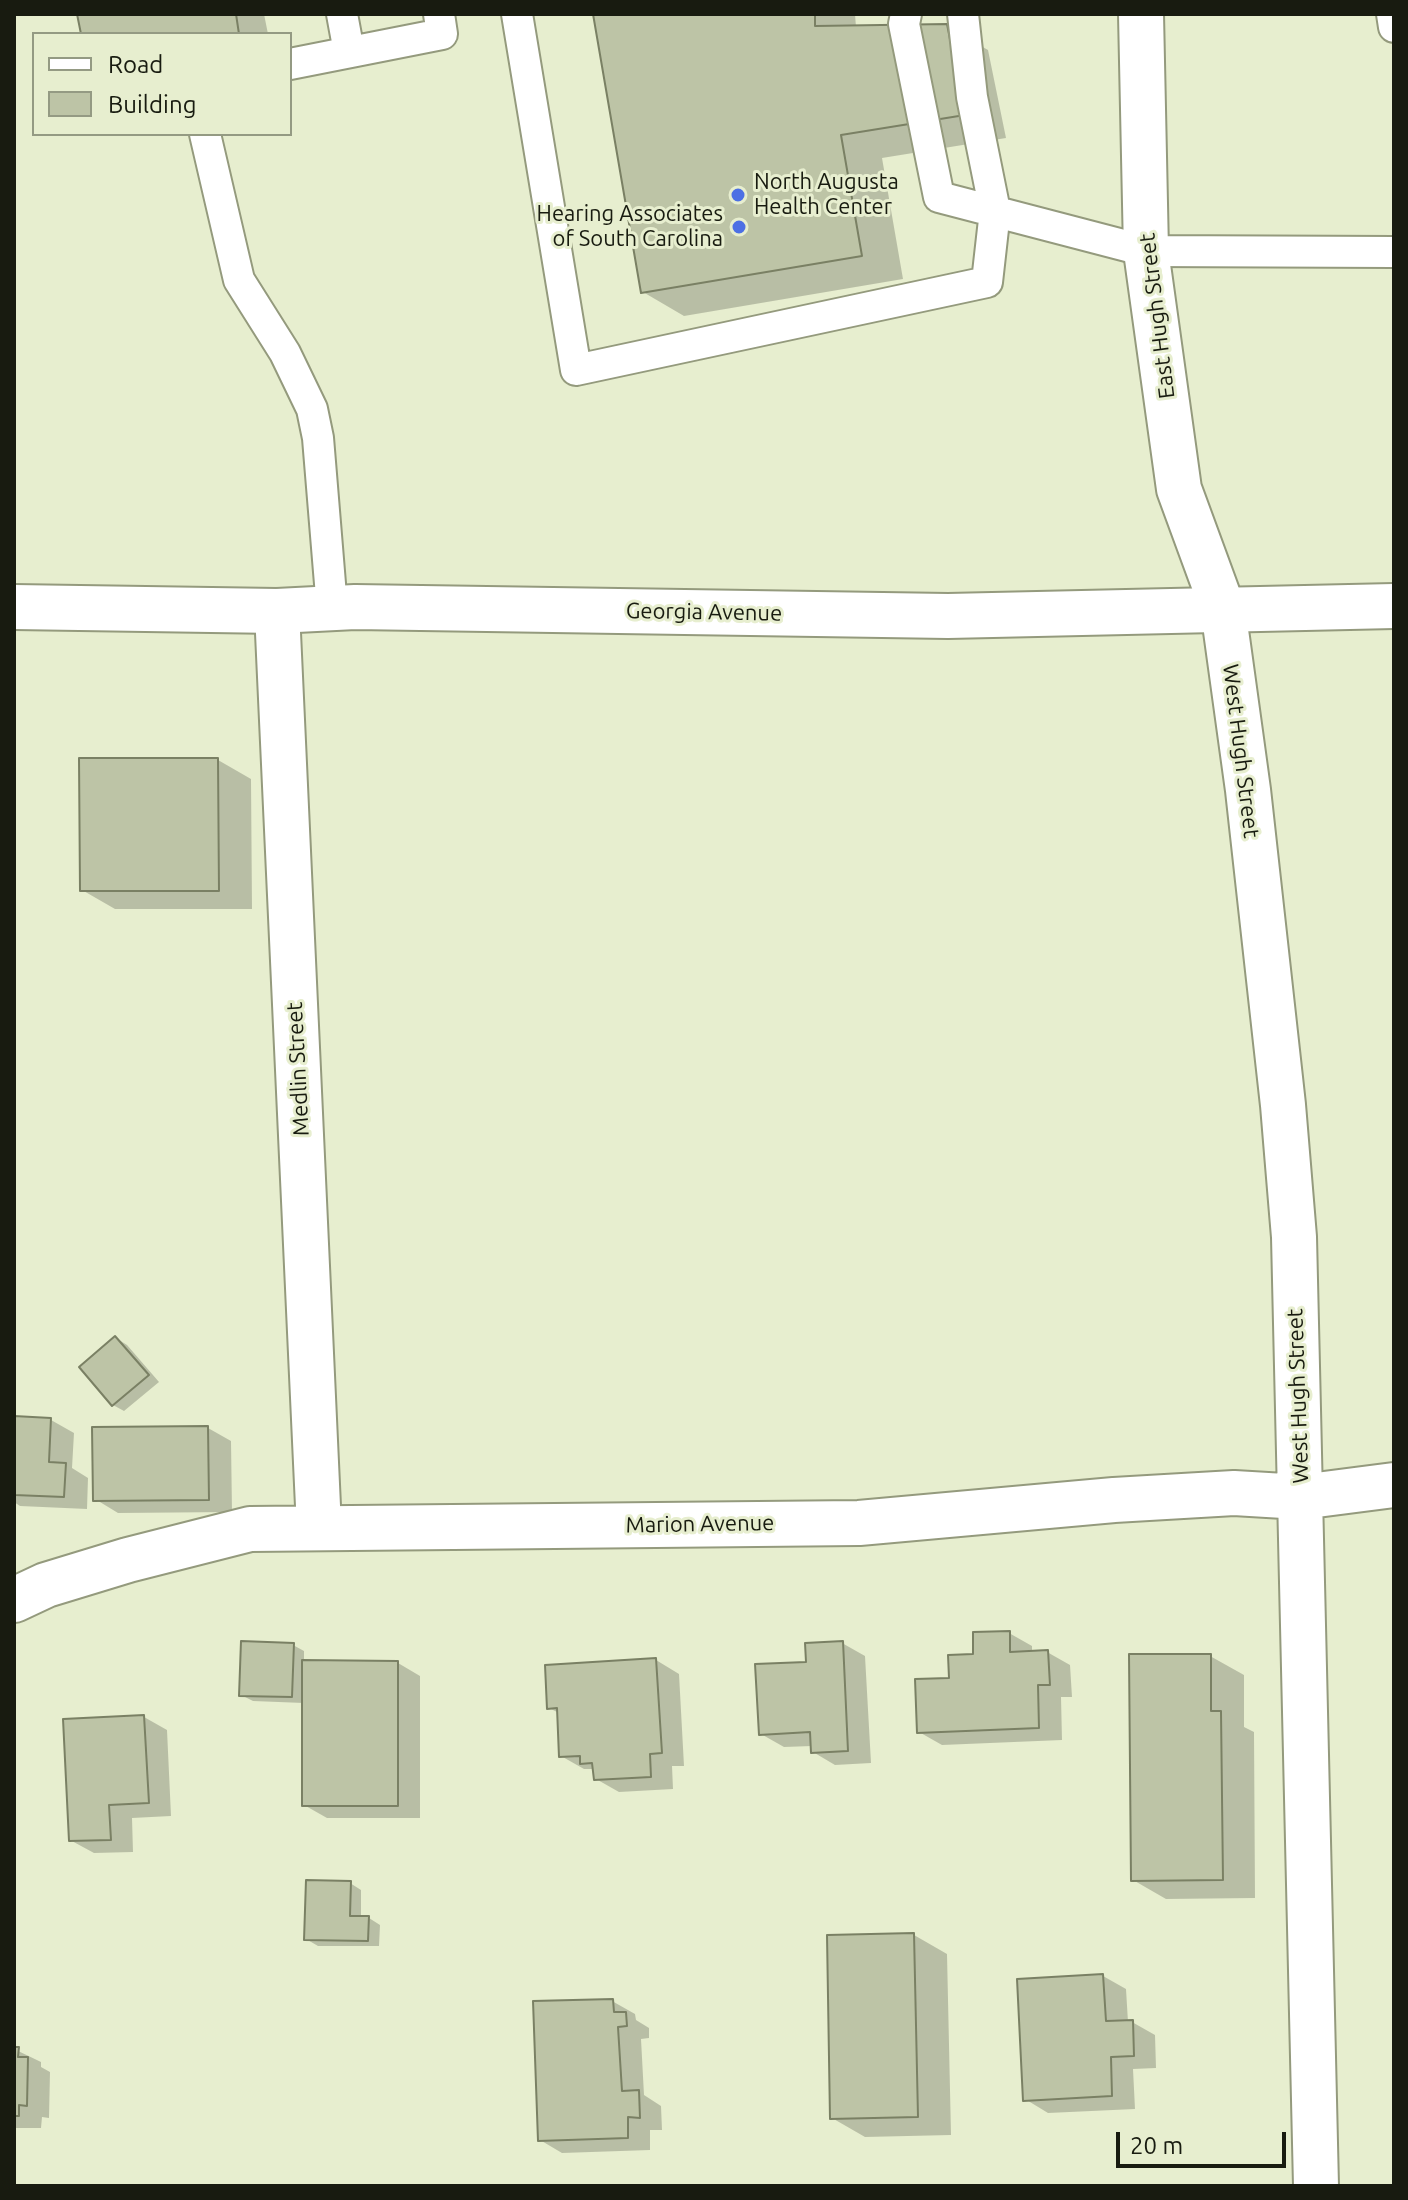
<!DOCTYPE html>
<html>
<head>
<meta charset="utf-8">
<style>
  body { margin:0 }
  #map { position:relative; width:1408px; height:2200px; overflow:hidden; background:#e7eecf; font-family:Ubuntu,sans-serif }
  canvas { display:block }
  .frame { position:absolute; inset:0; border:16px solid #181b10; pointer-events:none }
  .legend { position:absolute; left:32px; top:32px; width:260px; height:104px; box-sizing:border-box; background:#e7eecf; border:2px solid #949a83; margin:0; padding:10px 14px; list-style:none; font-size:24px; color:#181b10 }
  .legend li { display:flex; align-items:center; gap:16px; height:40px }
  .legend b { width:40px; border:2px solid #949a83 }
  .scale { position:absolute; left:1116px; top:2132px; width:170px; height:36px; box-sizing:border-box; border:4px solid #181b10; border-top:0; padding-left:10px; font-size:24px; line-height:28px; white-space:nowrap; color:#181b10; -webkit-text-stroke:6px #e7eecf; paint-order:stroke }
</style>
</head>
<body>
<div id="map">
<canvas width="1408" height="2200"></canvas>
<div class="frame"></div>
<ul class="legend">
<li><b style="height:10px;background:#fff"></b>Road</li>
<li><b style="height:22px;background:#bdc4a6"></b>Building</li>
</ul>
<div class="scale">20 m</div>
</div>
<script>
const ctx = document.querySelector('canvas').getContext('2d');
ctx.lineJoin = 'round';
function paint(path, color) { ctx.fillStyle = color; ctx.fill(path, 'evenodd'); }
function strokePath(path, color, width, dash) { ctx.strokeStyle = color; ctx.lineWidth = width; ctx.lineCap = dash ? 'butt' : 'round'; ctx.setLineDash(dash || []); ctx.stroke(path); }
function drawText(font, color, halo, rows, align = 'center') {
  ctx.font = font + ' Ubuntu,sans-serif'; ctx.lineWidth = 6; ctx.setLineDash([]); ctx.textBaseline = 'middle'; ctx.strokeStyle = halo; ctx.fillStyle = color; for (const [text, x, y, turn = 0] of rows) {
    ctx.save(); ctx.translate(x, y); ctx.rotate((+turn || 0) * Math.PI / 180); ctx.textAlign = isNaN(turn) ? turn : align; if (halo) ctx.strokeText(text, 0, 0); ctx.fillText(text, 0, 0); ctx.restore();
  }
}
const shadow = new Path2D(`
  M79,14h185l4,20h-185z
  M595,14h260l1,13 90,-1 42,24 18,88 -124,20 21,121 -219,37 -41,-24z
  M218,760l33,19 1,130h-137l-33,-19z
  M116,1338l11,7 32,37 -35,29 -11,-6z
  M14,1418l37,2 23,13 -2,35 16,10 -1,31 -67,-3 -6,-4z
  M208,1428l23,13 1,71 -114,1 -23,-14z
  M1009,1633l23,13v7l15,-1 23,13 2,32h-11l1,43 -120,5 -23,-13 32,-52 24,-25z
  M842,1643l23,13 6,107 -36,2 -22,-13 -1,-6 -28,1 -23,-13z
  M293,1645l11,6v11l94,1 22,13v142h-93l-23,-13v-102l-51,-2 -12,-6z
  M1210,1656l34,19v52l10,5 1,166 -89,1 -33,-19z
  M656,1660l23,14 5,92h-12l1,23 -54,3 -23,-13 -3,-10h-9l-23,-13 -2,-43 -10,-5z
  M144,1717l23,13 4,86 -39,2 1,34 -39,1 -24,-13z
  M350,1883l11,7v28h8l11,7 -1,21h-61l-12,-7z
  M914,1935l33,19 4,181 -86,2 -33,-19z
  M1103,1976l23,13 2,33h4l23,13 1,33 -23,1 2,40 -87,4 -23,-14z
  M612,2001l23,13 1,6 13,8v10l-8,1 3,56 17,11 1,24h-12v20l-88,3 -22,-13z
  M14,2049l27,13v5l9,5 -1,46 -7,-1 -1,11h-26v22z`);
const building = new Path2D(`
  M77,14h159l3,20h-158z
  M593,14h222v12l132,-2 18,91 -124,20 21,121 -221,37z
  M79,758h139l1,133h-139z
  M115,1336l34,39 -37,31 -33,-39z
  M14,1416l37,2 -2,44 17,1 -2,34 -50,-2z
  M208,1426l1,74 -116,1 -1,-74z
  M1010,1631v21l38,-2 2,35h-12l1,43 -122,5 -2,-54 34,-1 -1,-23 25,-1v-22z
  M241,1641l53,2 -2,54 -53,-1z
  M843,1641l5,110 -37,2 -1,-21 -51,3 -4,-71 51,-2 -1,-19z
  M1129,1654h82v57h10l2,169 -92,1z
  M656,1658l6,95 -12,1 1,23 -57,3 -2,-17 -12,1v-8l-21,1 -2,-49 -10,1 -2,-44z
  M302,1660l96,1v145h-96z
  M144,1715l5,88 -40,2 2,35 -42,1 -6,-122z
  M306,1880l45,1 -1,35h19l-1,25 -64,-1z
  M914,1933l4,184 -88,2 -3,-184z
  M1103,1974l3,47 27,-1 1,36 -23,1 1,39 -89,5 -6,-122z
  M613,1999l1,13h12l1,14 -9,1 4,64 17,-1 1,28 -12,-1v21l-90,3 -5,-140z
  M14,2047h5l-1,10h10l-1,49 -8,-1v11h-5z`);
const service = new Path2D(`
  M342,14l7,38
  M517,14l59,356 411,-88 8,-71 -23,-114 -9,-83
  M906,14l-2,10 35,173 207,54 248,1
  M1392,14l2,13
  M290,64l152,-30 -3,-20
  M205,134l34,146 46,73 27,56 6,29 14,170`);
const minor = new Path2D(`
  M1141,14l5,237 33,238 44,120 25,181 35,315 11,132 22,949
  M277,611l42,917
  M14,1600l32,-15 82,-25 122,-31 609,-6 255,-23 120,-7 67,4 93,-12`);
const primary = new Path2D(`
  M14,607l263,4 78,-4 593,9 446,-10`);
const markers = [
  [738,195,8,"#4d70e4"],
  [739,227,8,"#4d70e4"]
];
const poiNames = [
  ["North Augusta",754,182],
  ["Health Center",754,207],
  ["Hearing Associates",723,214,"right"],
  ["of South Carolina",723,239,"right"]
];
const streetNames = [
  ["East Hugh Street",1157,316,-97],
  ["Georgia Avenue",704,612,1],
  ["West Hugh Street",1241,751,83],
  ["Medlin Street",298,1069,-93],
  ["West Hugh Street",1298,1396,-92],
  ["Marion Avenue",700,1524,-1]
];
paint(shadow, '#0003');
paint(building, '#bdc4a6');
strokePath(building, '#7a8064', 2);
strokePath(service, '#949a7d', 34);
strokePath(minor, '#949a7d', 48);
strokePath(primary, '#949a7d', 48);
strokePath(service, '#fff', 30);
strokePath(minor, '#fff', 44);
strokePath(primary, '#fff', 44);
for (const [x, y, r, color] of markers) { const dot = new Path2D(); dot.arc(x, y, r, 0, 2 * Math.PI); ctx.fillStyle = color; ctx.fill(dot); strokePath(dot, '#e7eecf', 3); }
drawText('22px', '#181b10', '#e7eecf', poiNames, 'left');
drawText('22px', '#181b10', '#e7eecf', streetNames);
</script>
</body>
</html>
